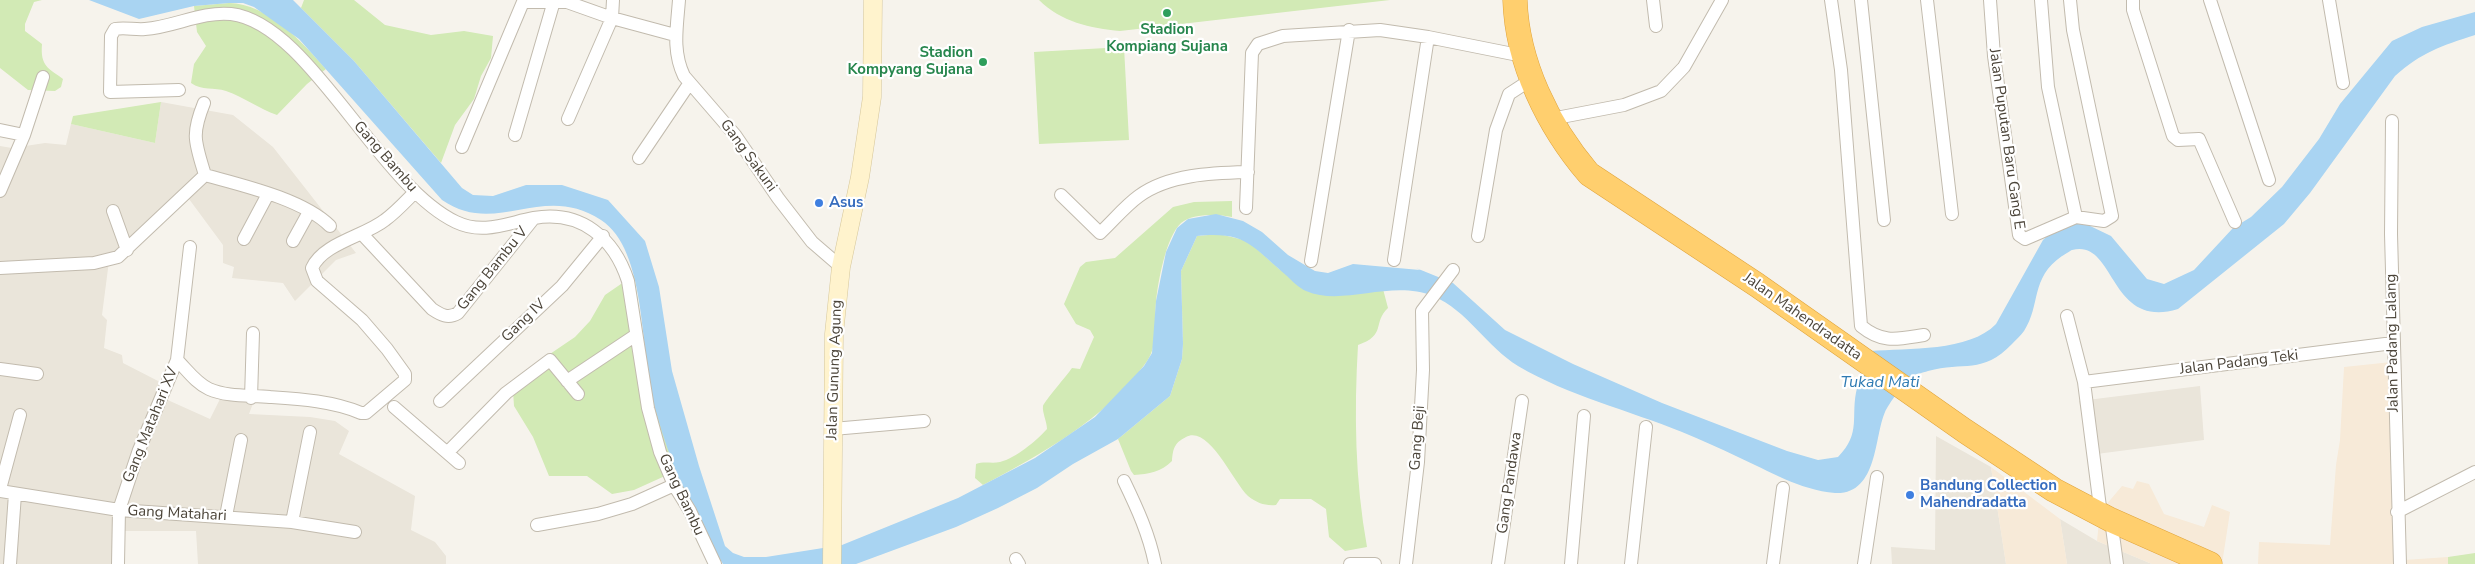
<!DOCTYPE html>
<html>
<head>
<meta charset="utf-8">
<style>
  body { margin:0 }
  canvas { display:block; background:#f6f3ec }
</style>
</head>
<body>
<canvas width="2475" height="564"></canvas>
<script>
const ctx = document.querySelector('canvas').getContext('2d');
ctx.lineJoin = 'round';
function paint(path, color) { ctx.fillStyle = color; ctx.fill(path, 'evenodd'); }
function strokePath(path, color, width, dash) { ctx.strokeStyle = color; ctx.lineWidth = width; ctx.lineCap = dash ? 'butt' : 'round'; ctx.setLineDash(dash || []); ctx.stroke(path); }
function drawText(font, color, halo, rows, align = 'center') {
  ctx.font = font + ' "Nunito Sans",sans-serif'; ctx.lineWidth = 4.5; ctx.setLineDash([]); ctx.textBaseline = 'middle'; ctx.strokeStyle = halo; ctx.fillStyle = color; for (const [text, x, y, turn = 0] of rows) {
    ctx.save(); ctx.translate(x, y); ctx.rotate((+turn || 0) * Math.PI / 180); ctx.textAlign = isNaN(turn) ? turn : align; if (halo) ctx.strokeText(text, 0, 0); ctx.fillText(text, 0, 0); ctx.restore();
  }
}
const residential = new Path2D(`
  M161,102l72,13 40,32 83,106 -20,7 -41,41 -12,-18 -51,-5 2,-11 -11,-4v-18l-34,-46 -80,62 -7,54 5,5 -3,28 18,7 1,8 37,19 1,15 49,22 11,-22 34,1 -6,16 61,3 25,4 14,10 -10,23 76,42 -4,34 24,12 11,14v8h-248l-2,-33h-76l-1,33h-119v-418l12,2 33,-5 21,2 5,-21 84,19z
  M2200,386l4,54 -115,15 -10,-54z
  M1936,436l55,31 15,97h-114l-1,-17 44,3z
  M2060,519l37,22 55,23h-85z`);
const commercial = new Path2D(`
  M2401,361l3,199 44,-3v7h-190l1,-22 71,3 6,-80 4,-25 4,-73z
  M1991,467l69,52 7,45h-61z
  M2137,481l12,3 15,30 40,13 8,-22 18,7 -8,52h-70l-55,-23 3,-29 22,-26 11,3z`);
const green = new Path2D(`
  M0,0h42l-8,2 -9,22v7l17,13c-2,23 7,24 21,35l-2,8 -6,4 -27,-1 -28,-22z
  M304,0h50l31,25 46,10 33,-4 29,5 -2,22 -10,18 -7,23 -19,26 -14,38 -87,-102 -53,-53z
  M1039,0h351l-270,31c-30,-3 -59,-9 -81,-31z
  M229,3c39,1 72,38 97,66l-19,15 -30,31c-18,-6 -33,-18 -51,-24 -12,-4 -24,0 -35,-8l3,-19 12,-18 -9,-14 -3,-26z
  M1124,47l5,93 -90,4 -5,-92z
  M161,102l-6,41 -84,-19 2,-8z
  M1232,201v16c-15,-3 -39,-4 -51,6 -15,14 -23,58 -25,79 -2,20 3,45 -11,62 -40,55 -103,90 -162,121l-8,-7 1,-14c8,-3 16,0 24,-2 16,-4 36,-21 47,-33 0,-7 -5,-17 -4,-23 1,-4 25,-32 29,-38l8,1 14,-32 -4,-7 -14,-6 -12,-20 16,-37 6,-5 29,-4 58,-51 21,-5z
  M1219,234l29,7 31,28 43,26h21l40,-6 5,19c-16,15 -1,27 -30,37 -4,68 -3,135 9,202l-22,4 -16,-14 -3,-28 -15,-10h-31l-4,6c-11,1 -19,-2 -28,-9 -15,-14 -39,-71 -62,-59 -12,6 -13,12 -14,24 -11,11 -23,13 -38,14l-3,-4 -13,-32 52,-43 12,-37 1,-15 -2,-73 16,-35z
  M634,275l19,125 23,71 -42,19 -22,4 -25,-18h-38l-16,-39 -19,-31 -1,-15 9,-18 53,-36 15,-16 15,-26z
  M2475,553v11h-27v-7z`);
const water = new Path2D(`
  M89,0h204l61,61 108,127 11,7 20,1 33,-11h36l46,15 37,41 14,46 13,84 27,95 26,80 8,7 11,4h22l76,-12 116,-47 77,-40 60,-41 49,-51 8,-13 4,-52 10,-49 11,-24 11,-9 28,-5 27,7 19,11 26,23 27,16 13,2 25,-9 67,6 -4,-2 37,15 52,47 68,34 89,39 125,48 31,9 20,-3c24,-24 12,-41 19,-69 2,-12 9,-25 13,-37 38,-3 99,1 126,-27l47,-84 12,-11 16,-7 15,2 25,12 36,43 17,5 30,-14 39,-42 18,-11 31,-30 37,-48 21,-35 52,-63 30,-14 53,-15v23c-34,11 -53,17 -80,41l-85,117 -26,31 -106,85c-70,21 -62,-71 -106,-59 -1,0 -9,6 -10,6 -32,22 -21,49 -38,75 -3,4 -8,9 -12,13 -30,31 -48,17 -84,27 -5,2 -14,3 -18,6 -5,4 -22,28 -25,35 -11,25 -7,83 -50,81 -35,-3 -66,-22 -97,-36 -18,-9 -37,-17 -56,-25 -54,-22 -113,-36 -164,-66 -31,-19 -51,-56 -85,-70 -42,-17 -90,11 -127,-5 -7,-3 -14,-10 -19,-15 -35,-29 -40,-45 -90,-40l-16,35 2,73 -1,15 -12,37 -52,43 -45,25 -36,24 -39,20 -42,19 -100,37h-133c-32,-49 -55,-107 -70,-163 -13,-50 -6,-151 -52,-181 -59,-39 -104,18 -159,-20l-143,-161 -45,-32 -11,-4h-14l-35,3 -55,13z`);
const street = new Path2D(`
  M679,0c-2,27 -7,51 5,76l51,59 43,63 34,44 29,25
  M1653,0l3,26
  M1831,0l10,70 20,256c22,18 37,13 63,9
  M1861,0l23,220
  M1927,0l25,214
  M1990,0l4,56 25,179 6,4 51,-22 28,4 8,-5 -39,-186 -3,-30
  M2041,0l7,87 28,130
  M2133,0v10l40,126 5,4 21,-1 36,83
  M2210,0l59,180
  M2329,0l14,83
  M179,90l-69,2 1,-56 4,-7c10,-2 20,1 30,0 29,-2 57,-18 86,-15 78,9 147,171 225,208 27,13 51,1 78,-4 47,-8 80,20 94,63l20,127 12,44 14,33 16,26 25,53
  M568,119l44,-101 63,17
  M1551,119l73,-14 37,-14 23,-24 38,-67
  M2392,121l-1,113 9,330
  M0,130l24,5
  M515,135l39,-134
  M462,147l61,-145h44l45,16 1,-18
  M639,158l50,-74
  M205,175c36,10 98,24 125,51
  M0,191l24,-56 19,-58
  M1061,195l39,38c13,-12 25,-27 39,-37 30,-22 74,-23 109,-24
  M1246,208l6,-155 6,-9 25,-8 97,-6 48,7 95,19
  M113,211l14,39
  M362,234l70,75c9,6 16,10 26,4l76,-95
  M1478,236l18,-106 13,-36 23,-15
  M244,239l24,-45
  M293,241l16,-29
  M1394,260l34,-223
  M1311,261l38,-231
  M0,268l94,-5 24,-6 87,-82c-10,-33 -14,-40 -1,-72
  M2067,316l17,66 17,133
  M177,360l13,-113
  M0,369l37,5
  M567,381l69,-46
  M2084,382l309,-39
  M251,398l2,-65
  M440,401l122,-115 41,-50
  M394,407l65,56
  M833,429l91,-8
  M448,452l58,-59 44,-33 28,34
  M1124,481c13,27 25,53 31,83
  M0,489l20,-74
  M0,491l119,19 173,12 63,10
  M2397,512l78,-40
  M226,516l15,-76
  M2111,520l6,44
  M292,522l18,-90
  M537,525l61,-11 34,-10 42,-19
  M1016,559l3,5
  M10,564l5,-70
  M118,564l1,-54 20,-60 38,-90c10,10 19,23 32,29 18,8 41,6 61,8 30,2 63,4 91,16h5l39,-33v-6l-18,-25 -25,-29 -45,-39 -5,-13c11,-25 53,-32 73,-48 11,-8 20,-18 29,-27
  M1350,564h25
  M1406,564l12,-102 5,-92 -1,-59 31,-41
  M1498,564l24,-163
  M1571,564l13,-148
  M1631,564l15,-137
  M1773,564l10,-76
  M1864,564l13,-87`);
const secondary = new Path2D(`
  M832,564l2,-230 7,-67 19,-90 12,-80 1,-97`);
const highway = new Path2D(`
  M1515,0c2,63 33,126 74,174l168,111 208,146 89,59 57,30 99,44`);
const markers = [
  [1167,13,5,"#2e9e5b"],
  [983,62,5,"#2e9e5b"],
  [819,203,5,"#3f7fe0"],
  [1910,495,5,"#3f7fe0"]
];
const leisureNames = [
  ["Stadion",1167,30],
  ["Kompiang Sujana",1167,47],
  ["Stadion",973,53,"right"],
  ["Kompyang Sujana",973,70,"right"]
];
const streetNames = [
  ["Jalan Puputan Baru Gang E",2006,139,82],
  ["Gang Sakuni",748,156,54],
  ["Gang Bambu",385,157,49],
  ["Gang Bambu V",493,269,-51],
  ["Jalan Mahendradatta",1802,317,35],
  ["Gang IV",524,321,-44],
  ["Jalan Padang Lalang",2393,343,-91],
  ["Jalan Padang Teki",2239,363,-7],
  ["Jalan Gunung Agung",835,370,-88],
  ["Gang Matahari XV",151,425,-68],
  ["Gang Beji",1418,438,-86],
  ["Gang Pandawa",1510,483,-82],
  ["Gang Bambu",681,495,65],
  ["Gang Matahari",177,514,3]
];
const shopNames = [
  ["Asus",829,203],
  ["Bandung Collection",1920,486],
  ["Mahendradatta",1920,503]
];
const waterNames = [
  ["Tukad Mati",1880,383]
];
paint(residential, '#eae5da');
paint(commercial, '#f7ead8');
paint(green, '#d2eab5');
paint(water, '#a9d4f2');
strokePath(street, '#c2bbae', 14);
strokePath(secondary, '#d6c79b', 19);
strokePath(highway, '#e0a43c', 25);
strokePath(street, '#fff', 12);
strokePath(secondary, '#fff3cd', 18);
strokePath(highway, '#ffcf6e', 24);
for (const [x, y, r, color] of markers) { const dot = new Path2D(); dot.arc(x, y, r, 0, 2 * Math.PI); ctx.fillStyle = color; ctx.fill(dot); strokePath(dot, '#fff', 2); }
drawText('bold 15px', '#27864d', '#fff', leisureNames);
drawText('15px', '#4b4439', '#fff', streetNames);
drawText('bold 15px', '#366cbe', '#fff', shopNames, 'left');
drawText('italic 16px', '#2e7ab2', '#fff', waterNames);
</script>
</body>
</html>
